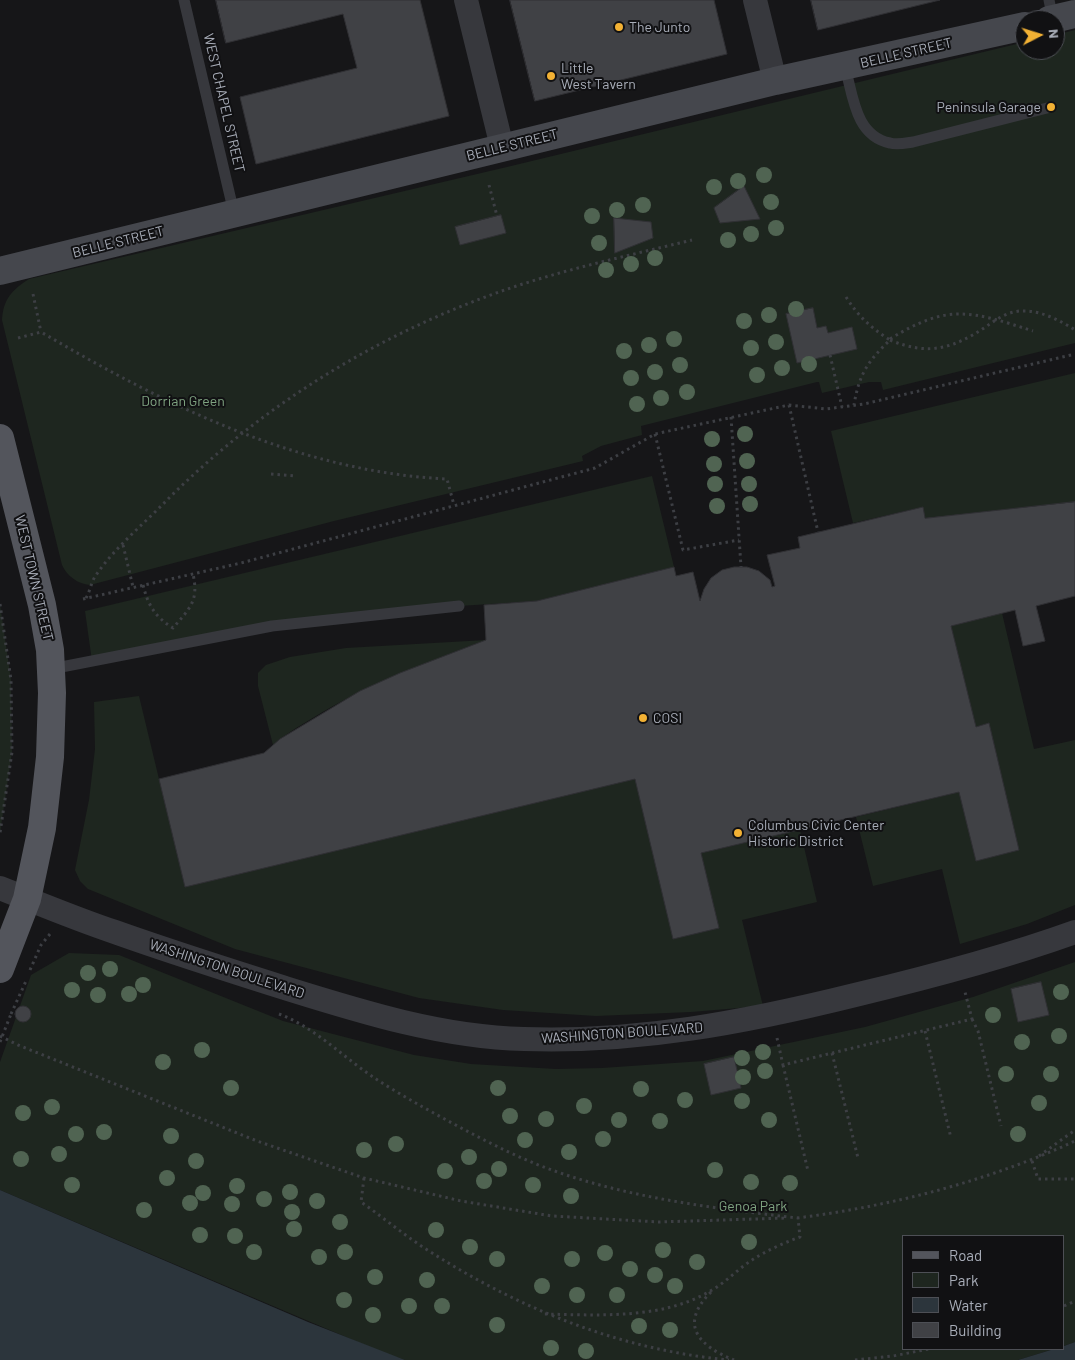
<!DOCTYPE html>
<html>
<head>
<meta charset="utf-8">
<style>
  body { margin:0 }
  #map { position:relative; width:1075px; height:1360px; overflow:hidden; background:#161618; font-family:Barlow,sans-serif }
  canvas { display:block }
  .legend { position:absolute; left:902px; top:1235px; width:162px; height:115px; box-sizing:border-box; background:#111113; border:1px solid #4d4f55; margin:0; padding:6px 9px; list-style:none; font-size:15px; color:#a8adb8 }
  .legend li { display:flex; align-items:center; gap:10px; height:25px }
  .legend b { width:25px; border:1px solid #4d4f55 }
  .north { position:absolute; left:1015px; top:10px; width:50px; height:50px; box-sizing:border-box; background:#111113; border:1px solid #4d4f55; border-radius:50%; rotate:85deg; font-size:14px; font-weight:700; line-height:20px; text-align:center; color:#a8adb8 }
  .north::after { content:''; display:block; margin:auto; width:18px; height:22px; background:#f2b134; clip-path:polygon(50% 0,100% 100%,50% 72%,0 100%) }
</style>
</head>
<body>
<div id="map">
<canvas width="1075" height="1360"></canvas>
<ul class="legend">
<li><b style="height:6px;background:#53555c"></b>Road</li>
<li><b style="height:14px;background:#1e261f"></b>Park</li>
<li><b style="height:14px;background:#2c353c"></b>Water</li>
<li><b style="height:14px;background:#404145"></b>Building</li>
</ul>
<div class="north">N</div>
</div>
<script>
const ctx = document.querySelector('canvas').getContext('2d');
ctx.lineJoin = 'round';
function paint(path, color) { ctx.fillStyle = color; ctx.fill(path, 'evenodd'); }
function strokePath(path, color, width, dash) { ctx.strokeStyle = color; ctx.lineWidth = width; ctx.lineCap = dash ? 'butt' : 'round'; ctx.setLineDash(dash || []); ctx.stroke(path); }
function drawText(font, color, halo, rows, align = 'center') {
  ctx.font = font + ' Barlow,sans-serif'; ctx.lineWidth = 4; ctx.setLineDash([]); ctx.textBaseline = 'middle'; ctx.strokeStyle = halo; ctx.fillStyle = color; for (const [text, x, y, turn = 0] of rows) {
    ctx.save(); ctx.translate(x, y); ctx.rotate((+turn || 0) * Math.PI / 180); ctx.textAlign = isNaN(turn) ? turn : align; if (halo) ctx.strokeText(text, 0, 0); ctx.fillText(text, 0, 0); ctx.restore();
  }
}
const green = new Path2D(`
  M1075,30v313l-192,47 -2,-8h-12l-47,11 -3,-11h-2l-176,44 1,9 -41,11 -19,10 1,5 -249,60 -244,64c-12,-1 -23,-9 -28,-20l-60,-245c1,-21 10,-30 27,-41l478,-112 518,-125v8h30v-15z
  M1075,373v129l-150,16 -2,-11 -70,16 -22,-92z
  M652,476l22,91 -137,34 -78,5 -187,20 -180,35 -7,-50z
  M0,604l11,76 1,72 -12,81z
  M1002,613l32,136 41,-9v165l-48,19 -67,20 -18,-75 -69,17 -17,-69 103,-25 17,69 43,-11 -30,-127 -13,4 -25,-101z
  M486,640c-60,23 -120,45 -175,79 -13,8 -27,16 -38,26l-15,-59v-13l8,-8 24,-8 56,-9z
  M139,696l46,191 450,-108 38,160 46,-11 -18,-75 99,-23 17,72 -75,18 21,86 -72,6 -95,4 -93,-6 -84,-12 -184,-49 -147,-60 -8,-8 -5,-11 14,-70 6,-51 -1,-47z
  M69,953l50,2 164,66 131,34 57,9 85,5 46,-1 101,-7 162,-34 108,-30 102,-35v380l-11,4v-110h-160v113h150l-36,11h-613l-19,-6 -386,-164v-128l31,-87z`);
const water = new Path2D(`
  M0,1190l308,132 97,38h-405z
  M1075,1342v18h-57l36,-11h10v-3z`);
const building = new Path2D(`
  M216,0h204l29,116 -193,48 -16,-67 117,-29 -14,-54 -117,29z
  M510,0h204l13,54 -192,47z
  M811,0h129l-122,30z
  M744,186l16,33 -40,4 -6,-15z
  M501,215l5,18 -46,12 -5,-18z
  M614,218l37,4 2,16 -38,15z
  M813,308l4,20 9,-2 2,7 24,-6 5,22 -60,14 -11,-49z
  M1075,502v94l-39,10 9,35 -22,5 -8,-36 -64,16 25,101 13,-4 30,127 -43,11 -17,-69 -258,61 18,75 -46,11 -38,-160 -450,108 -26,-108 105,-26 16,-14 80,-48 40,-18 86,-33 -2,-35 53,-4 137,-34 2,9 17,-4 7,29 4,-12 7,-11 11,-8 12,-3h13l12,4 11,9 2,7 3,-1 -8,-31 33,-7 -2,-11 125,-30 2,11z
  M1041,982l8,33 -31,7 -7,-33z
  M15 1014a8 8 0 1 1 16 0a8 8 0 1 1-16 0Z
  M734,1057l7,31 -30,7 -7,-31z`);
const path = new Path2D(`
  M489,185l8,31
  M33,294l8,38
  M846,297c12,19 25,31 44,43 -22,21 -31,34 -36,65
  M18,338l23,-6c124,73 259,140 406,147l7,26
  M890,339c58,-36 81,-28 143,-8
  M890,340c38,16 63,9 97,-14 11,-8 24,-16 38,-15 17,0 36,10 50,19
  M830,355l12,52
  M789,405l29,127
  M731,417l10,150
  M655,434l28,116 56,-10
  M271,474l24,2
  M123,545l10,42
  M143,585c5,20 12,32 30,43 17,-20 26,-27 20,-54
  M86,598c4,-6 5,-16 10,-23 20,-29 49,-52 73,-77 93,-92 206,-162 330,-206 62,-22 128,-36 193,-52
  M83,599l158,-36 354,-95 60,-34 134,-29 37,4 38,-5 211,-50
  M0,604l11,76 1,72 -12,81
  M830,823l3,11
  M30,970l11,-25 9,-11
  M11,1014l15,-33
  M279,1014c35,13 63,42 94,63 15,10 32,20 48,29 38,21 76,42 115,58 83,33 175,44 262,54l2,19c-17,6 -34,14 -48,23 -14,9 -26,22 -40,30 -49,30 -114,25 -169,24
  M972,1019l6,12 23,95
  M925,1031l26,107
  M0,1036l18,9 239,96 107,37 97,23 91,15 107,6 127,-4
  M777,1038l6,27 189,-46 -7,-27
  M832,1053l26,105
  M783,1065l25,106
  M1039,1156l36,-26
  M1032,1161l6,18h37
  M364,1178l-3,24c23,16 44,34 68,49 91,58 192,99 300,109
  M797,1218c95,-12 191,-37 278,-77
  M711,1292c-33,33 -12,54 23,68
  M1064,1306l11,-5
  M855,1360l38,-4 36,-7`);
const lane = new Path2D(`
  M184,0l50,213
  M1049,0l4,19
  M845,67c8,28 10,69 45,76 7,2 16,0 23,-1l138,-35
  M51,669l221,-43 187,-20`);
const street = new Path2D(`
  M466,0l36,147
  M755,0l20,81
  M0,888c38,15 76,31 115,44 56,20 113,38 170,56 77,24 157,49 239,51 113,4 222,-17 331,-44 75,-18 148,-37 220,-63`);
const secondary = new Path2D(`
  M1049,20l26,-6
  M0,271l775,-190 250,-55`);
const primary = new Path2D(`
  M0,438l42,167 8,45 2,43 -2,64 -8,71 -15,71 -27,70`);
const pathBridge = new Path2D(`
  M0,1042l11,-28`);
const trees = [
  [764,175],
  [738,181],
  [714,187],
  [771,202],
  [643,205],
  [617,210],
  [592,216],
  [776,228],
  [751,234],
  [728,240],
  [599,243],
  [655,258],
  [631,264],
  [606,270],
  [796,309],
  [769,315],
  [744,321],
  [674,339],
  [776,342],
  [649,345],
  [751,348],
  [624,351],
  [809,364],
  [680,365],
  [782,368],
  [655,372],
  [757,375],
  [631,378],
  [687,392],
  [661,398],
  [637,404],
  [745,434],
  [712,439],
  [747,461],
  [714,464],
  [715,484],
  [749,484],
  [750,504],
  [717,506],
  [110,969],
  [88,973],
  [143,985],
  [72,990],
  [1061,992],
  [129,994],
  [98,995],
  [993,1015],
  [1059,1036],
  [1022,1042],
  [202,1050],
  [763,1052],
  [742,1058],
  [163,1062],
  [765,1071],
  [1006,1074],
  [1051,1074],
  [743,1077],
  [231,1088],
  [498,1088],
  [641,1089],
  [685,1100],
  [742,1101],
  [1039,1103],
  [584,1106],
  [52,1107],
  [23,1113],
  [510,1116],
  [546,1119],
  [619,1120],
  [769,1120],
  [660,1121],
  [104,1132],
  [76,1134],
  [1018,1134],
  [171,1136],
  [603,1139],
  [525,1140],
  [396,1144],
  [364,1150],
  [569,1152],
  [59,1154],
  [469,1157],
  [21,1159],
  [196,1161],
  [499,1169],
  [715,1170],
  [445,1171],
  [167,1178],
  [484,1181],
  [751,1182],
  [790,1183],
  [72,1185],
  [533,1185],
  [237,1186],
  [290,1192],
  [203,1193],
  [571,1196],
  [264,1199],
  [317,1201],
  [190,1203],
  [232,1204],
  [144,1210],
  [292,1212],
  [340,1222],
  [294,1229],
  [436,1230],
  [200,1235],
  [235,1236],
  [749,1242],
  [470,1247],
  [663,1250],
  [254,1252],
  [345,1252],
  [605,1253],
  [319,1257],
  [497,1259],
  [572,1259],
  [697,1262],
  [630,1269],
  [655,1275],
  [375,1277],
  [427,1280],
  [542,1286],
  [675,1286],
  [577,1295],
  [617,1295],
  [344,1300],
  [409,1306],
  [442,1306],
  [373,1315],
  [497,1325],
  [639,1326],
  [670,1330],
  [551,1348],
  [586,1351]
];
const markers = [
  [619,27,5,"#f2b134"],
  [551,76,5,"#f2b134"],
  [1051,107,5,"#f2b134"],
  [643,718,5,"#f2b134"],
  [738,833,5,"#f2b134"]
];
const poiNames = [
  ["The Junto",629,27],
  ["Little",561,68],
  ["West Tavern",561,84],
  ["Peninsula Garage",1041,107,"right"],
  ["COSI",653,718],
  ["Columbus Civic Center",748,825],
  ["Historic District",748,841]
];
const streetNames = [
  ["BELLE STREET",906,53,-13],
  ["WEST CHAPEL STREET",224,103,77],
  ["BELLE STREET",512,145,-14],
  ["BELLE STREET",118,242,-14],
  ["WEST TOWN STREET",34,578,77],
  ["WASHINGTON BOULEVARD",227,969,18],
  ["WASHINGTON BOULEVARD",622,1033,-4]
];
const parkNames = [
  ["Dorrian Green",183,401],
  ["Genoa Park",753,1206]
];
paint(green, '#1e261f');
paint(water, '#2c353c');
paint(building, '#404145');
strokePath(building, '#303034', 1);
strokePath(path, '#3d3f44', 3, [2.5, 4]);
strokePath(lane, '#37383d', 11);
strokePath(street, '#37383d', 24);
strokePath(secondary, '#45474d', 28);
strokePath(primary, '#53555c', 28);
strokePath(pathBridge, '#3d3f44', 3, [2.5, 4]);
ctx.fillStyle = '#506452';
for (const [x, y] of trees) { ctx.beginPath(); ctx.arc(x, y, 8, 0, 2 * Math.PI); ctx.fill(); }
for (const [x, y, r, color] of markers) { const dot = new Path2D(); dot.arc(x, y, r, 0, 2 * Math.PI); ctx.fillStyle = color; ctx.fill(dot); strokePath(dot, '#111113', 2); }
drawText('14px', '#a8adb8', '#111113', poiNames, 'left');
drawText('14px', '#a8adb8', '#111113', streetNames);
drawText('14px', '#7fa381', '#111113', parkNames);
</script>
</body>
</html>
